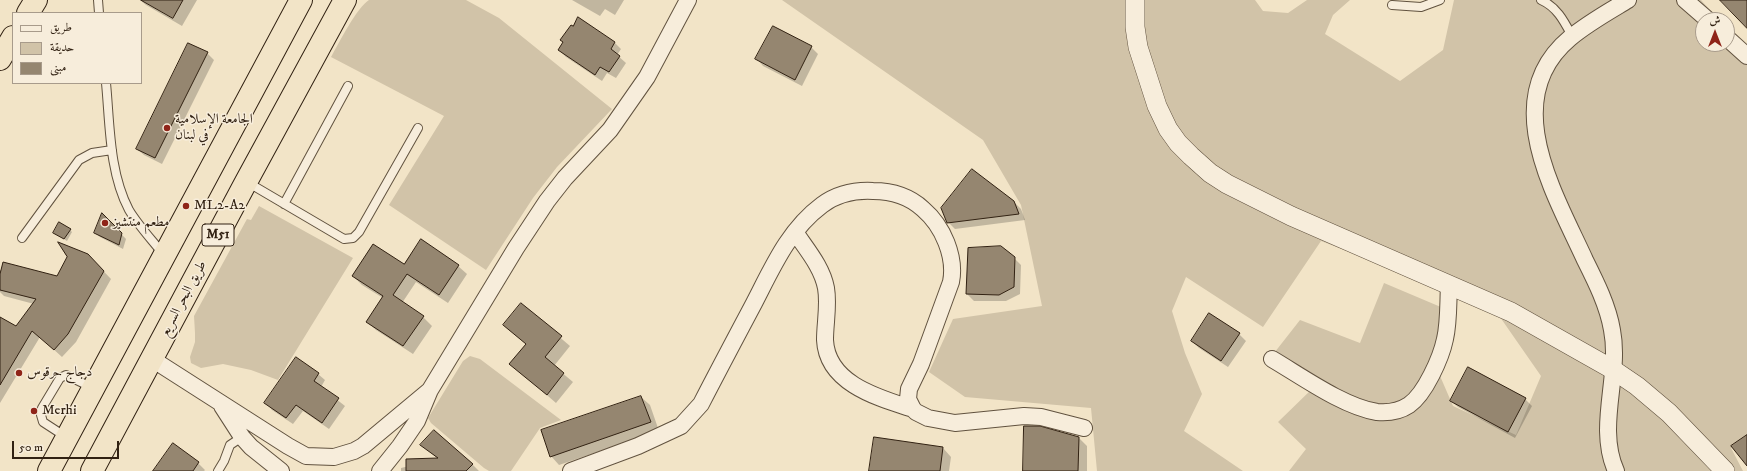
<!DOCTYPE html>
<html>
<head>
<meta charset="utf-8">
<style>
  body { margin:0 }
  #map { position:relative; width:1747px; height:471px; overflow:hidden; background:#f2e4c7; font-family:"IM FELL DW Pica",Amiri,serif }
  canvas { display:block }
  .legend { position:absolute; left:12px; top:12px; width:130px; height:72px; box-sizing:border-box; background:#f7eddb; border:1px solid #a89b8b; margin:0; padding:5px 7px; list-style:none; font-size:12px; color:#312112 }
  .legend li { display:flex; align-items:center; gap:8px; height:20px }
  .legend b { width:20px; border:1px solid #a89b8b }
  .north { position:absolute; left:1695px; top:12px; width:40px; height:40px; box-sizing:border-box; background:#f7eddb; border:1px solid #a89b8b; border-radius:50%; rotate:0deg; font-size:11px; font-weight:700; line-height:16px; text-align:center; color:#312112 }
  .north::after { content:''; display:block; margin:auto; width:14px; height:18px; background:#8f2418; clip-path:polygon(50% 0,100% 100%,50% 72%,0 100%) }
  .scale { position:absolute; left:12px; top:441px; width:107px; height:18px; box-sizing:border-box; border:2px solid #312112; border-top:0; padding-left:5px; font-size:12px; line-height:14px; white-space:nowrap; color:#312112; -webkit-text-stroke:3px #f7eddb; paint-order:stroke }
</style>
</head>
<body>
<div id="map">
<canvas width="1747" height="471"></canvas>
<ul class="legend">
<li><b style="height:5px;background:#f7eddb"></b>طريق</li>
<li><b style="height:11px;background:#d1c3a8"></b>حديقة</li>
<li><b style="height:11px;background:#958670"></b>مبنى</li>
</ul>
<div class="north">ش</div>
<div class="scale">50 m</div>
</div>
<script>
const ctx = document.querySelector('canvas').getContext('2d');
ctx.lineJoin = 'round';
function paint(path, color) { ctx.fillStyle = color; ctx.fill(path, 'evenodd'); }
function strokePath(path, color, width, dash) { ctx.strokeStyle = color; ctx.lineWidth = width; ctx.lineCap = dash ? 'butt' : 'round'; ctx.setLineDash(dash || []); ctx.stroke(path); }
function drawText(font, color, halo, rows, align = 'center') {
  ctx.font = font + ' "IM FELL DW Pica",Amiri,serif'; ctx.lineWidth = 3; ctx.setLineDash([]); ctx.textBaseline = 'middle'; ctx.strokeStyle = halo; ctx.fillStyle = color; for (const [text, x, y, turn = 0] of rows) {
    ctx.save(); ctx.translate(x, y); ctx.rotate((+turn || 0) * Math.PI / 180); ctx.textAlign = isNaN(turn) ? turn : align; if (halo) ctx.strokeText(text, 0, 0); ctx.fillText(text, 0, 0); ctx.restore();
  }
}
const green = new Path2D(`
  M369,0h97l33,18 113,91 -55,58 -24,31 -47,72 -97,-65 55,-89 -113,-59c8,-14 26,-50 38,-57z
  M782,0h473l8,11 25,2 19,-13h43l-17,15 -8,19 75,47 43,-31 11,-50h247l18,20h-16v24h24v-14l20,23v384l-16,11 12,23h-454l17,-22 -28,-27 35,-34 -42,-31 29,-37 60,23 24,-60 71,30 -21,49 19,44 63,29 25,-59 -48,-69 -172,-66 -58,86 -77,-50 -14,34 13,42 17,41 -18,37 59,40h-146l-6,-63 -126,-11 -36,-25 24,-53 89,-13 -21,-101 -38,-65z
  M259,206l94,52 -75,122 -27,-10 -28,-6 -22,4 -10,-5 -1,-6 5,-15v-9l-1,-17 53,-97 4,1z
  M470,356l10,3 81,61 -21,8 -29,43h-22l-5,-3 -53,-45 -3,-5 35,-57z`);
const shadow = new Path2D(`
  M140,0h57l-15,26 -36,-21z
  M572,0h52l-9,15 -10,-6 -5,7z
  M573,27l42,16 6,6 -4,6 9,8 -10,15 -9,-5 -5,8 -36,-24 -7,-7z
  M773,27l38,20 7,7 -16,32 -39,-20 -6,-7z
  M207,53l7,7 -52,104 -18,-9 -7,-6z
  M1014,202l7,7 4,11 -70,9 -7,-7z
  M102,214l24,25 -3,10 -23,-12 -5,-4z
  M70,230l2,2 -5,9 -11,-7z
  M969,249l45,9 7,7 -1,29 -14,7h-32l-7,-7z
  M88,255l23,24 -35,63 -14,15 -22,-20 -40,66v-85l16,10 18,-24 -30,-8 -4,-4v-22l57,7z
  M404,266h54l9,8 -19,29 -32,-21 -14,21 21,14 9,9 -19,28 -37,-24 -9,-8 16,-24 -21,-13 -9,-9z
  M521,304l49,42 -16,20 19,16 -17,21 -45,-39 15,-20 -22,-19z
  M1239,334l7,7 -18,26 -29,-19 -7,-7z
  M318,374l7,6 -4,7 24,19 -16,23 -26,-18 -10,13 -21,-14 -6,-7z
  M641,397l9,8 9,26 -100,34 -8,-9z
  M1525,399l7,7 -17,32 -57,-31 -7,-6z
  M1078,437l9,9v25h-63z
  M174,445l24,18 7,7 -1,1h-50z
  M422,445l50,19 7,7h-78v-3l37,-9z
  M943,448l8,9 -2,14h-79z`);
const building = new Path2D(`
  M141,0h42l-10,18z
  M1720,0h27v28z
  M578,17l37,25 -4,7 9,7 -11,16 -9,-5 -5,8 -37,-25 5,-8 -3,-2 11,-15 2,1z
  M773,26l39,20 -17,34 -40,-21z
  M188,43l20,9 -53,106 -19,-9z
  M972,169l42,32 5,13 -72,9 -6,-15z
  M102,213l20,20 -3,12 -25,-12z
  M59,222l12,7 -7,10 -11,-6z
  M421,239l38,26 -20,30 -32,-21 -14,21 31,21 -21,30 -37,-24 17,-26 -31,-20 21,-32 31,20z
  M58,242l30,12 16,17 -36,63 -14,16 -22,-19 -32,54v-68l16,9 20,-27 -36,-9v-16l3,-12 54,14 10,-19z
  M1001,246l14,11 -1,30 -15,8 -33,-1 2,-46z
  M521,303l41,33 -17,21 19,16 -17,22 -38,-31 17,-20 -23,-19z
  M1209,313l31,20 -19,28 -30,-20z
  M296,357l23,16 -5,8 25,17 -17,25 -26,-18 -10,13 -22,-15z
  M1468,367l58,31 -18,34 -58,-31z
  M641,396l10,26 -101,35 -9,-27z
  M1024,426h16l39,11 -1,34h-55z
  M434,430l39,34 -7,7h-60v-12l32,-1 -18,-13z
  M1747,435v31l-16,-20z
  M874,437l69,10 -3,24h-71z
  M173,443l26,19 -6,9h-40z`);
const service = new Path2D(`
  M98,0l1,13
  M1541,0c16,7 23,21 31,36
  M1392,5l29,2 19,-7
  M106,83c4,41 3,89 23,127 9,15 23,30 34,44
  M247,182l97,57 9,-1 6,-6 59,-104
  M284,204l64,-118
  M22,238l57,-78 13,-7 20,-3
  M66,437l-23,-15 -2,-7 1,-7 18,-30 6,-3 27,13
  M218,471l6,-10 6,-16 12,-8`);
const minor = new Path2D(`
  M1685,0l23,20
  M1727,38l20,18
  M795,232c12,18 27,35 31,56 3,17 -1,35 -1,52 2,44 54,58 88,69
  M152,359l136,87 18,10 28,1 20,-6 9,-5 66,-55
  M1272,359c29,17 72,48 105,53 11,1 23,-1 32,-7 16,-11 32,-47 36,-66 4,-17 3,-36 4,-54
  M222,406l20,31 9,10 30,24
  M380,471l20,-25 17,-25 13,-31 86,-142 31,-47 18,-23 45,-48 37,-53 41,-77
  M571,471l67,-25 43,-20 20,-22c17,-33 34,-65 51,-97 19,-36 35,-76 70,-102 15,-11 32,-15 51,-14 19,0 36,5 50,18 20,17 33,48 28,73l-30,82 -12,25 -1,10 5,10 3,3 12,6 27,5 69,-7 17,1 43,11
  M1616,471c-20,-45 5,-95 -4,-141 -4,-24 -16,-48 -27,-70 -30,-66 -88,-161 -15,-222 18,-15 38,-26 58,-38`);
const tertiary = new Path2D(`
  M1135,0v27l3,20 19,59 11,23 10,14 13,13 19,17 17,11 64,32 220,96 101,57 25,17 32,27 56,58`);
const trunk = new Path2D(`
  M28,13l8,-13
  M0,59l13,-22`);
const motorway = new Path2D(`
  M49,471l252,-471
  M92,471l154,-289 99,-182`);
const markers = [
  [167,128,4,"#8f2418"],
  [186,206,4,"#8f2418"],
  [105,223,4,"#8f2418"],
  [19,373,4,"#8f2418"],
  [34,411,4,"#8f2418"]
];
const shields = [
  [218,235,32]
];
const shieldNames = [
  ["M51",218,235]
];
const poiNames = [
  ["الجامعة الإسلامية",175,120],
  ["في لبنان",175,136],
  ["ML2-A2",194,206],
  ["مطعم منتشيز",113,223],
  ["دجاج حرقوس",27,373],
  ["Merhi",42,411]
];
const streetNames = [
  ["طريق البحر السريع",184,299,-62]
];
paint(green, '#d1c3a8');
paint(shadow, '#0003');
paint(building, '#958670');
strokePath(building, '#312112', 1);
strokePath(service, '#61523f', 10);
strokePath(minor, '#61523f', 18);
strokePath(tertiary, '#61523f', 20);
strokePath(trunk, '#312112', 24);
strokePath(motorway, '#312112', 24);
strokePath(service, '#f7eddb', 8);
strokePath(minor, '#f7eddb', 16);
strokePath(tertiary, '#f7eddb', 19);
strokePath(trunk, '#f2e4c7', 22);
strokePath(motorway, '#f2e4c7', 22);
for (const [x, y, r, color] of markers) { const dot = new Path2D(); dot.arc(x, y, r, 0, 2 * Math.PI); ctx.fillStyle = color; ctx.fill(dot); strokePath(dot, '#f7eddb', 1.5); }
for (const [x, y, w] of shields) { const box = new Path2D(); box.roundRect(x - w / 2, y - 11, w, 22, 3); ctx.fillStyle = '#f7eddb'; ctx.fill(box); strokePath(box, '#312112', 1); }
drawText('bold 13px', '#312112', null, shieldNames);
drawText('14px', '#312112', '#f7eddb', poiNames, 'left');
drawText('14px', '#312112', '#f7eddb', streetNames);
</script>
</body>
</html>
